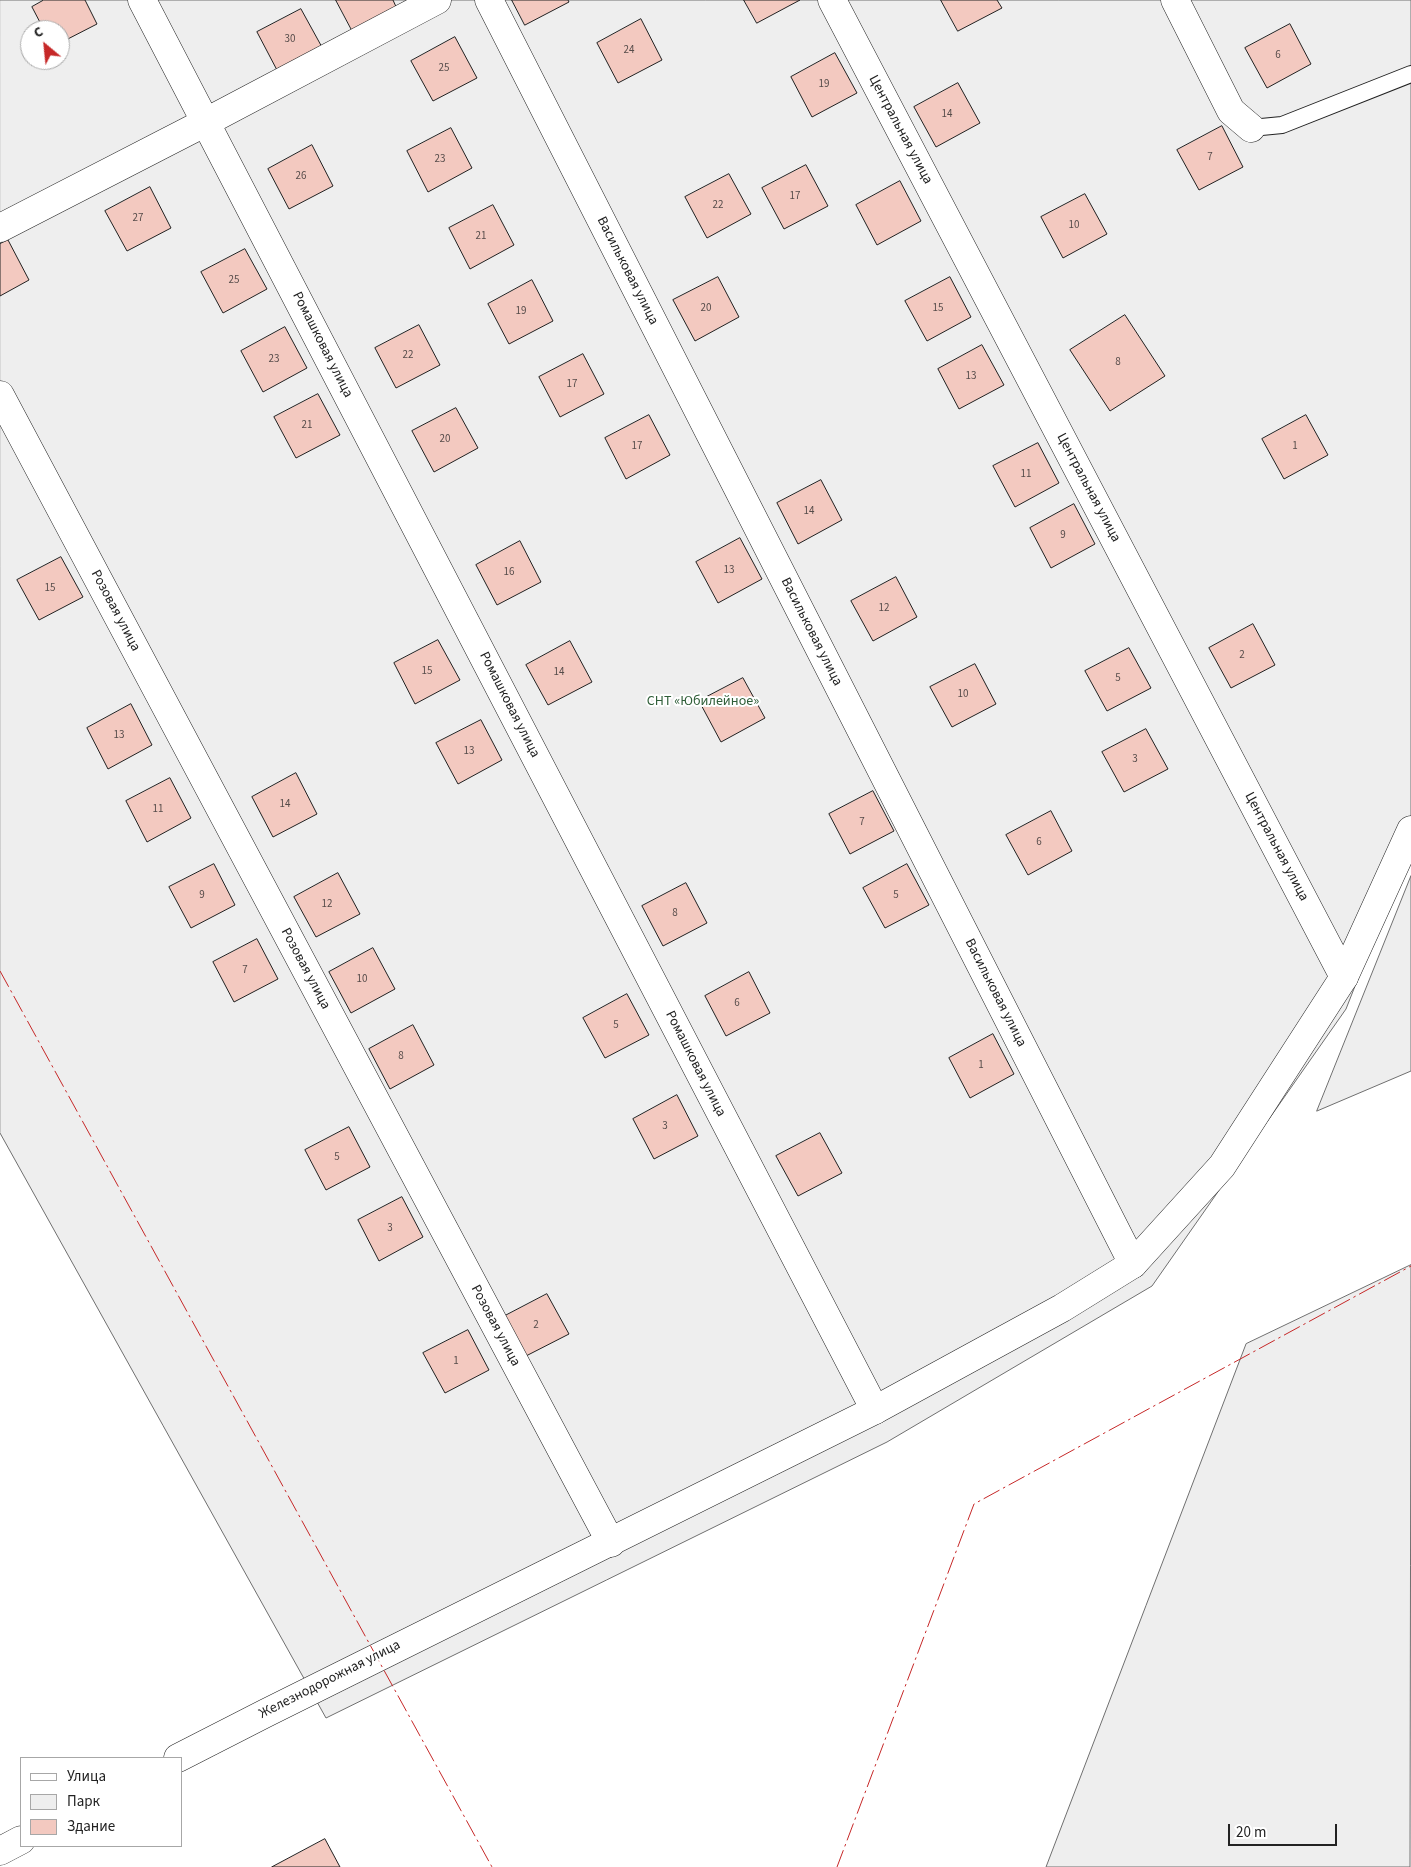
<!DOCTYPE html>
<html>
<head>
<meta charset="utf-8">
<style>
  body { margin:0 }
  #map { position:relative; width:1411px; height:1867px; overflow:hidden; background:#fff; font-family:"Source Sans 3",sans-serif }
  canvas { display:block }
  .legend { position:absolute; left:20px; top:1757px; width:162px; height:90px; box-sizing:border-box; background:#fff; border:1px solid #a7a7a7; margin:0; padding:6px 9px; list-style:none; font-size:15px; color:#222 }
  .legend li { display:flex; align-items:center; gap:10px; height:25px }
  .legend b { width:25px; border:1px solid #a7a7a7 }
  .north { position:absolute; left:20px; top:20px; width:50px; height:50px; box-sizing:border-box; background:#fff; border:1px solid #a7a7a7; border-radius:50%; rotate:332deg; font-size:14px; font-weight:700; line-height:20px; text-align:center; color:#222 }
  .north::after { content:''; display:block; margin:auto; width:18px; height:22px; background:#c62828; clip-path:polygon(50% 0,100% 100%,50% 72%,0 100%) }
  .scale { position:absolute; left:1228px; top:1824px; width:109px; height:22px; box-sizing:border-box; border:2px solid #222; border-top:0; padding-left:6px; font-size:15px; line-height:18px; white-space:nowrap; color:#222; -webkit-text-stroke:4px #fff; paint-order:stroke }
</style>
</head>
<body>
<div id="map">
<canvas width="1411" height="1867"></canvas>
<ul class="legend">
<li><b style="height:6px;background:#fff"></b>Улица</li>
<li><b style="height:14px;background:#eee"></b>Парк</li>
<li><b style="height:14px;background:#f3c9c0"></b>Здание</li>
</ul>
<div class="north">С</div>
<div class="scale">20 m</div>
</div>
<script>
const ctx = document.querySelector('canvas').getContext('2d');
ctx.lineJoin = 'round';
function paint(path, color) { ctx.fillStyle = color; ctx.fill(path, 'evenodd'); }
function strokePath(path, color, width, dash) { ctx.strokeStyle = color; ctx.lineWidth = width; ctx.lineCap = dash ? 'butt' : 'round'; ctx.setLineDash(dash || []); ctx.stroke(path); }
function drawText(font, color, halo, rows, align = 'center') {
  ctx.font = font + ' "Source Sans 3",sans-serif'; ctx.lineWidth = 4; ctx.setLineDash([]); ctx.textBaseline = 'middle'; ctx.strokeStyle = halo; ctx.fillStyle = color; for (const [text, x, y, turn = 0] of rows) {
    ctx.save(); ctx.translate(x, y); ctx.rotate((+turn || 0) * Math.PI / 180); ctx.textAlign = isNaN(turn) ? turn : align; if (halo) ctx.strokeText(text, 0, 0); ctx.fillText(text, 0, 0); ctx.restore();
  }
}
const green = new Path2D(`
  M0,0h1411v844l-65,165 -194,277 -265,156 -561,276 -326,-585zM30,30h30v30h-30z
  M1411,876v195l-94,40z
  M1411,1265l-1,602h-364l200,-523z`);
const building = new Path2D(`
  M44,0h41l12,24 -37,19v-13h-16l-12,-23z
  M336,0h57l4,9 -44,23z
  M512,0h56l1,2 -44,23z
  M744,0h56l-43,23z
  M941,0h56l5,8 -44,23z
  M301,9l22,40 -45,23 -21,-40z
  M641,19l21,41 -44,23 -21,-40z
  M1290,24l21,40 -44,24 -22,-40z
  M455,37l22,41 -44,23 -22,-40z
  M835,53l22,40 -45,24 -21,-40z
  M958,83l22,40 -44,24 -22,-40z
  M1222,126l21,41 -44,23 -22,-40z
  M451,128l21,40 -44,24 -21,-41z
  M312,145l21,41 -44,23 -21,-40z
  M806,165l22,41 -44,23 -22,-41z
  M729,174l22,40 -44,24 -22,-41z
  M900,181l21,40 -44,24 -21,-40z
  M150,187l21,41 -44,23 -22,-40z
  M1085,194l22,40 -44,24 -22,-41z
  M493,205l21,40 -44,24 -21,-41z
  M8,240l21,40 -29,16v-52z
  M245,249l22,40 -44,24 -22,-41z
  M718,277l21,40 -44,24 -22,-41z
  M950,277l21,40 -44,24 -22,-40z
  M532,280l21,41 -44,23 -21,-40z
  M1125,315l40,61 -55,35 -40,-61z
  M419,325l21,40 -44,23 -21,-40z
  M285,327l22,41 -44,24 -22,-41z
  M982,345l22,40 -45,24 -21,-40z
  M583,354l21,40 -44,23 -21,-40z
  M318,394l22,41 -44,23 -22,-41z
  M456,408l22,40 -44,24 -22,-41z
  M649,415l21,40 -44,24 -21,-41z
  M1306,415l22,40 -44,24 -22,-40z
  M1038,443l21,40 -44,24 -22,-41z
  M821,480l21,40 -44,24 -21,-41z
  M1074,504l21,40 -44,24 -21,-40z
  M740,538l22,41 -44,24 -22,-41z
  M520,541l21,41 -44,23 -21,-40z
  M61,557l22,40 -44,23 -22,-40z
  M896,577l21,40 -44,24 -22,-40z
  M1253,624l22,41 -44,23 -22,-40z
  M438,640l22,40 -45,24 -21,-41z
  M570,641l22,41 -44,23 -22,-40z
  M1129,648l22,40 -44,23 -22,-40z
  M975,664l21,40 -44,23 -22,-40z
  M743,678l22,40 -44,24 -22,-41z
  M131,704l21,41 -44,24 -21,-41z
  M481,720l21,40 -44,24 -22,-41z
  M1146,729l22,40 -44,23 -22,-40z
  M296,773l21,41 -44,23 -21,-40z
  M170,778l21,40 -44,24 -21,-41z
  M873,791l21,40 -44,23 -21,-40z
  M1051,811l21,40 -44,24 -22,-40z
  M214,864l21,41 -44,23 -22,-41z
  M907,864l22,41 -44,23 -22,-40z
  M338,873l22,41 -44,23 -22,-40z
  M686,883l21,40 -44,23 -21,-40z
  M257,939l21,40 -44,23 -21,-40z
  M373,948l22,41 -44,24 -22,-41z
  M749,972l21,41 -44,23 -21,-40z
  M627,994l22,41 -44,23 -22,-40z
  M413,1025l21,40 -44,24 -21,-40z
  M993,1034l21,40 -44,24 -21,-40z
  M677,1095l21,41 -44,23 -21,-40z
  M349,1127l21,40 -44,23 -21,-40z
  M820,1133l22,40 -44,23 -22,-40z
  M402,1197l21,40 -44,24 -21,-41z
  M547,1294l22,40 -45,23 -21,-40z
  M468,1330l21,40 -44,23 -22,-40z
  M325,1839l15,28h-68z`);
const lane = new Path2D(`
  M1251,128l31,-3 129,-51`);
const street = new Path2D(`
  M142,0l733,1410
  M489,0l644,1264
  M832,0l512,977
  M1175,0l56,111 20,17
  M0,228l206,-106 231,-122
  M0,395l611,1148`);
const secondary = new Path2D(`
  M178,1758l88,-45 609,-303 187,-102 71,-44 89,-98 122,-189 67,-147
  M0,1851l21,-11`);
const power = new Path2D(`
  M0,971l492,896
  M837,1867l137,-363 437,-238`);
const numberNames = [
  ["30",290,40],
  ["24",629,51],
  ["6",1278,56],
  ["25",444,69],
  ["19",824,85],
  ["14",947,115],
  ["7",1210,158],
  ["23",440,160],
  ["26",301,177],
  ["17",795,197],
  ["22",718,206],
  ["27",138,219],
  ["10",1074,226],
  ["21",481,237],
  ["25",234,281],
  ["20",706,309],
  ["15",938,309],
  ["19",521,312],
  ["22",408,356],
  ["23",274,360],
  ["8",1118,363],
  ["13",971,377],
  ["17",572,385],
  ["21",307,426],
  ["20",445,440],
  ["17",637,447],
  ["1",1295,447],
  ["11",1026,475],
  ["14",809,512],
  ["9",1063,536],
  ["13",729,571],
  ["16",509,573],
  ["15",50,589],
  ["12",884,609],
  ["2",1242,656],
  ["15",427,672],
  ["14",559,673],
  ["5",1118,679],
  ["10",963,695],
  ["13",119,736],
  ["13",469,752],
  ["3",1135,760],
  ["14",285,805],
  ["11",158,810],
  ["7",862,823],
  ["6",1039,843],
  ["9",202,896],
  ["5",896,896],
  ["12",327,905],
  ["8",675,914],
  ["7",245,971],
  ["10",362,980],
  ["6",737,1004],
  ["5",616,1026],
  ["8",401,1057],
  ["1",981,1066],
  ["3",665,1127],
  ["5",337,1158],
  ["3",390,1229],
  ["2",536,1326],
  ["1",456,1362]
];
const streetNames = [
  ["Центральная улица",900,130,62],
  ["Васильковая улица",627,271,63],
  ["Ромашковая улица",322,345,63],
  ["Центральная улица",1088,488,62],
  ["Розовая улица",115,611,62],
  ["Васильковая улица",811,632,63],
  ["Ромашковая улица",509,705,63],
  ["Центральная улица",1276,847,62],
  ["Розовая улица",305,969,62],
  ["Васильковая улица",995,993,63],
  ["Ромашковая улица",695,1064,63],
  ["Розовая улица",495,1326,62],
  ["Железнодорожная улица",330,1680,-27]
];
const parkNames = [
  ["СНТ «Юбилейное»",703,702]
];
paint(green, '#eee');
strokePath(green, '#6f6f6f', 1);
paint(building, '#f3c9c0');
strokePath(building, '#222', 1);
strokePath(lane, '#222', 18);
strokePath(street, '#222', 29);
strokePath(secondary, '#222', 29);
strokePath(lane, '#fff', 16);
strokePath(street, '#fff', 28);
strokePath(secondary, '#fff', 28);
strokePath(power, '#c62828', 1, [18, 4, 2.5, 4]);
drawText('11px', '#564c4a', null, numberNames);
drawText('14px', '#222', '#fff', streetNames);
drawText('14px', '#2f5e38', '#fff', parkNames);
</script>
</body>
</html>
